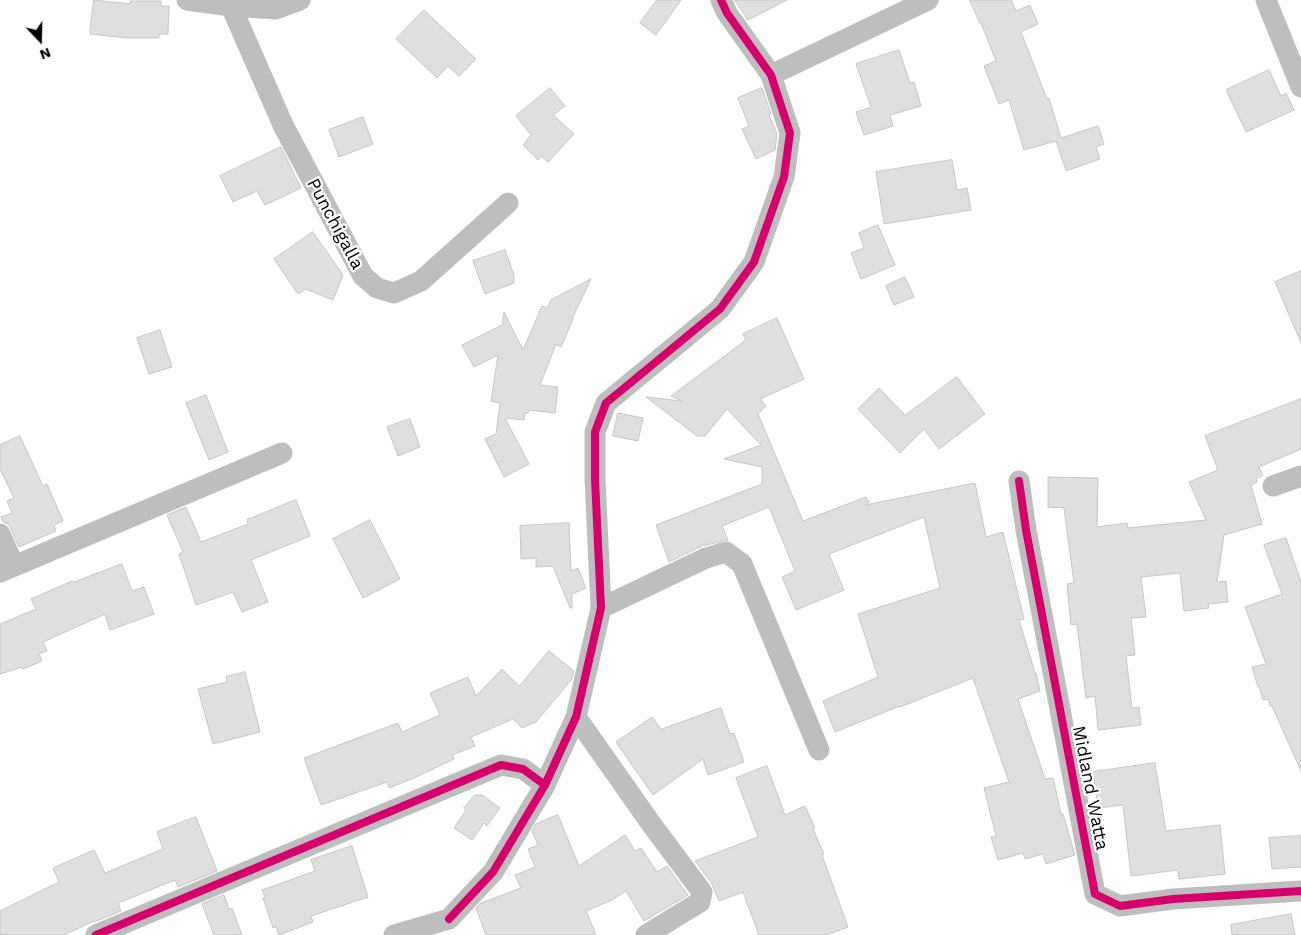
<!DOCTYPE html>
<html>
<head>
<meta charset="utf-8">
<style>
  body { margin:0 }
  #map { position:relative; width:1301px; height:935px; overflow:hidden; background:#fff; font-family:"Work Sans",sans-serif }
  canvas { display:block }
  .north { position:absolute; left:15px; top:15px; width:50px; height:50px; -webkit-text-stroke:4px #fff; paint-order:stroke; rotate:159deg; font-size:14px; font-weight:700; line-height:20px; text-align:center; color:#000 }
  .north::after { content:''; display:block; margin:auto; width:18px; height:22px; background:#000; clip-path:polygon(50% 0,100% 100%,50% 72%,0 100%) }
</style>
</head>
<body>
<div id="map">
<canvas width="1301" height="935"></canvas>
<div class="north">N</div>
</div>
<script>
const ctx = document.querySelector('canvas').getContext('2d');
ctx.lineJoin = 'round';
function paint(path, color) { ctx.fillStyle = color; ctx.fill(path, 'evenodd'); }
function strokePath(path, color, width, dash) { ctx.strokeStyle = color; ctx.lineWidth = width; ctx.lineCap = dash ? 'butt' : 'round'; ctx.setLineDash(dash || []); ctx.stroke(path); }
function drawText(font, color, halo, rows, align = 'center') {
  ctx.font = font + ' "Work Sans",sans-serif'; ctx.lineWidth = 4.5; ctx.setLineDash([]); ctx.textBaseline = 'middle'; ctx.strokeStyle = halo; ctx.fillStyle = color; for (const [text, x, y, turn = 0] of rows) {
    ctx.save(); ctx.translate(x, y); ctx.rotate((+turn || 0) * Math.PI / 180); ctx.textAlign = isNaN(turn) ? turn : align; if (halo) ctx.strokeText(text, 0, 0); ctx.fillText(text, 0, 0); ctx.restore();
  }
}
const building = new Path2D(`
  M94,0l36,4v-3h31v5h8l-1,28h-9v4h-31l-38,-4z
  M657,0h24l-25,35 -16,-12z
  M735,0h52l-39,20z
  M970,0h41l5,11 14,-6 8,19 -17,8 26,67 2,-1 12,40 37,-12 6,18 -8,3 4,12 -34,12 -10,-30 -32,9 -15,-50 -10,4 -15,-38 12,-5 -15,-38h-1z
  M424,10l52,49 -17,17 -11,-10 -11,12 -41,-39z
  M899,50l11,33 4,-1 7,24 -31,9 3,11 -29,9 -8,-23 15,-5 -15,-43z
  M1269,70l12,26 5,-3 8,17 -48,22 -20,-42z
  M550,88l15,18 -12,9 21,19 -26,28 -7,-6 -3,4 -15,-15 8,-10 -15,-19z
  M762,88l9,26 -2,1 8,19 -2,16 -19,9 -14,-30 7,-3 -11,-28z
  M363,117l10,27 -34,13 -10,-27z
  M281,147l20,41 -36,17 -8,-14 -24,11 -13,-26z
  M952,160l5,30 10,-2 4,22 -87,14 -8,-52z
  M878,225l17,40 -34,14 -10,-26 13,-5 -5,-15z
  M313,232l30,43 -10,25 -27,-11 -8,5 -24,-35z
  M505,250l9,25v8l-29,11 -12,-33z
  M1301,271v72l-26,-61z
  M905,277l9,20 -20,8 -8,-19z
  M591,279l-19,40h1l-12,28 -5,-3 -16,41 18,2 -3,26 -26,-3 -1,3h-3l-1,7 -19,-2 24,46 -25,13 -19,-38 11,-5 4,-31 -9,-2 7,-46 -24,12 -12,-22 40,-20 2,-13 19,38 19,-44 5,2 4,-8z
  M777,318l27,61 -44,20 6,7 -8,8 45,107 63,-24 3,5 -4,3 110,-22 11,54 17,-5 21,87 -5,1 16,53h1l4,18 -22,8 27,80 8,-1 8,36h2l12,41 -29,9 -3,-10 -18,5 -2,-6 -25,7 -7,-23 5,-1 -12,-48 25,-6 -36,-104 -73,29v-1l-65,26 -12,-31 55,-24 -20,-63 82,-26 -16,-71 -95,37 15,36 -48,20 -14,-33 13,-6 -26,-64 -47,19 6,14 -26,6 -33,16 -13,-37 106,-41v-17l-38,-8 37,-14 -34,-36 -22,27h-8l-51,-39 36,4 -11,-5 75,-56 -3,-6z
  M160,330l12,37 -23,7 -12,-36z
  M957,377l28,37 -46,35 -15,-20 -24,24 -42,-44 21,-21 26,27z
  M206,395l22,57 -19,8 -23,-57z
  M1301,399v50l-42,18 4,8 -7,4 1,3 -6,3 11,39 -38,11 -7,47 9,-1 2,21 -20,2 1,4 -25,3 -4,-38 -39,4 5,40 -15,1 4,37 -9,1 6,52 7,-1 2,18 -43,5 -3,-34 -9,2 -9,-74 -6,1 -4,-41 7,-1 -10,-75 -16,-1v-30l50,1 -1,49 30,-4 1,5 78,-8 -17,-38 29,-12 -13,-34z
  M618,413l25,5 -5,23 -25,-5z
  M410,419l10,28 -22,9 -11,-29z
  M20,436l23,50 4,-2 16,37 -9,4 2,6 -37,16 -8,-18 -3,-5 -5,-2 -2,-5 11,-4 -5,-12 7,-3 -14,-29v-24z
  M296,500l14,36 -59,24 17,42 -26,10 -9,-20 -37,13 -17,-51 4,-2 -16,-37 19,-8 15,35 47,-18 -1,-4z
  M370,520l30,59 -37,19 -30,-59z
  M569,523l2,48 7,-3 8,20 -14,6v14h-2l-17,-42 -17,1v-9l-15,1 -1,-33z
  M1286,538l15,44v189l-29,-65h-2l-2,-7 -5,1 -4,-14 -1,1 -6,-20 14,-3 -21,-57 37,-13 -18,-49z
  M122,564l10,27 12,-4 10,27 -44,16 -5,-16 -62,28 4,9 -8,3 3,7 -19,8 -1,-2 -22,7v-50l36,-15 -5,-10 41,-18 1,1z
  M549,651l25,20 -2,8 -36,43 -14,6 -9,-9 -42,18 4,9 -23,9 2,4 -40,19 -25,10 -2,-6 -66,23 -17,-47 94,-35 4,9 38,-17 -10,-22 38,-16 8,19 26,-27 17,17z
  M245,672l15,60 -47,12 -15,-55 29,-7 -1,-5z
  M721,708l9,26 4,-1 10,29 -36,13 -5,-16 -50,36 -37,-53 36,-25 9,12z
  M1155,763l11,68 54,-6 5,49 -46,5 -1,-9 -47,6 -8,-71 -25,3 -5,-36z
  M767,766l18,49 20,-9 10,22 -2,1 11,25 -2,1 26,72 -22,8h-67l-16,-43 -24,9 -7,-17 -17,-23 63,-24 -22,-59z
  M475,795h7l18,13 -13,18 -3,-3 -12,17 -18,-12 12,-18 -2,-2z
  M558,815l21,51 46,-31 10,16 6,-3 16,24 10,-6 21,29 -44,26 -18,-30 -14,9 -26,11 10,24h-110l-10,-27 5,-5 40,-15 -6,-13 20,-8 -7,-18 10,-4 -6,-14 4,-7z
  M196,817l21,54 -39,16 -3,-7 -57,23 3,8 -27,11v-1l-30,14h-64v-24l59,-29 -6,-14 41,-18 11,23 58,-24 -6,-17z
  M1301,836v31l-29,2 -3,-31z
  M352,846l16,51 -57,19 2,6 -34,13 -3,-8 -3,1 -10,-30 2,-1 -3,-7 53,-19 -4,-11z
  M224,895l5,14 3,-1 10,27h-28l-12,-31z
  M1291,914l4,21h-63l-1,-10z`);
const street = new Path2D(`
  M187,0l44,6 45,3 24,-9
  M1266,0l35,87
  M231,6l52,119 80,151 14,12 17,5 27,-12 87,-78
  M771,75l157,-75
  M1019,481l7,49 69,364 25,12 53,-7 128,-8
  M1273,486l28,-10
  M0,534l14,32
  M0,572l282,-119
  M601,608l105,-50 20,-6 16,12 77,186
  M576,717l76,108 50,67 -2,10 -54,33
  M449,919l44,-47 52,-87 31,-68 25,-109 -6,-129v-47l11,-29 114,-94 34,-47 30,-85 6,-44 -19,-58 -44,-62 -6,-13
  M96,935l405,-170 22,4 22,16
  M394,935l55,-16`);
const cycleway = new Path2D(`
  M1019,481l7,49 69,364 25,12 53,-7 128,-8
  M449,919l44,-47 52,-87 31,-68 25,-109 -6,-129v-47l11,-29 114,-94 34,-47 30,-85 6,-44 -19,-58 -44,-62 -6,-13
  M96,935l405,-170 22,4 22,16`);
const streetNames = [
  ["Punchigalla",335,224,62],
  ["Midland Watta",1090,788,79]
];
paint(building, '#dfdfdf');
strokePath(building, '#c6c6c6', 1);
strokePath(street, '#bebebe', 21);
strokePath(cycleway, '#d6006c', 8);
drawText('18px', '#000', '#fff', streetNames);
</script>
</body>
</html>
